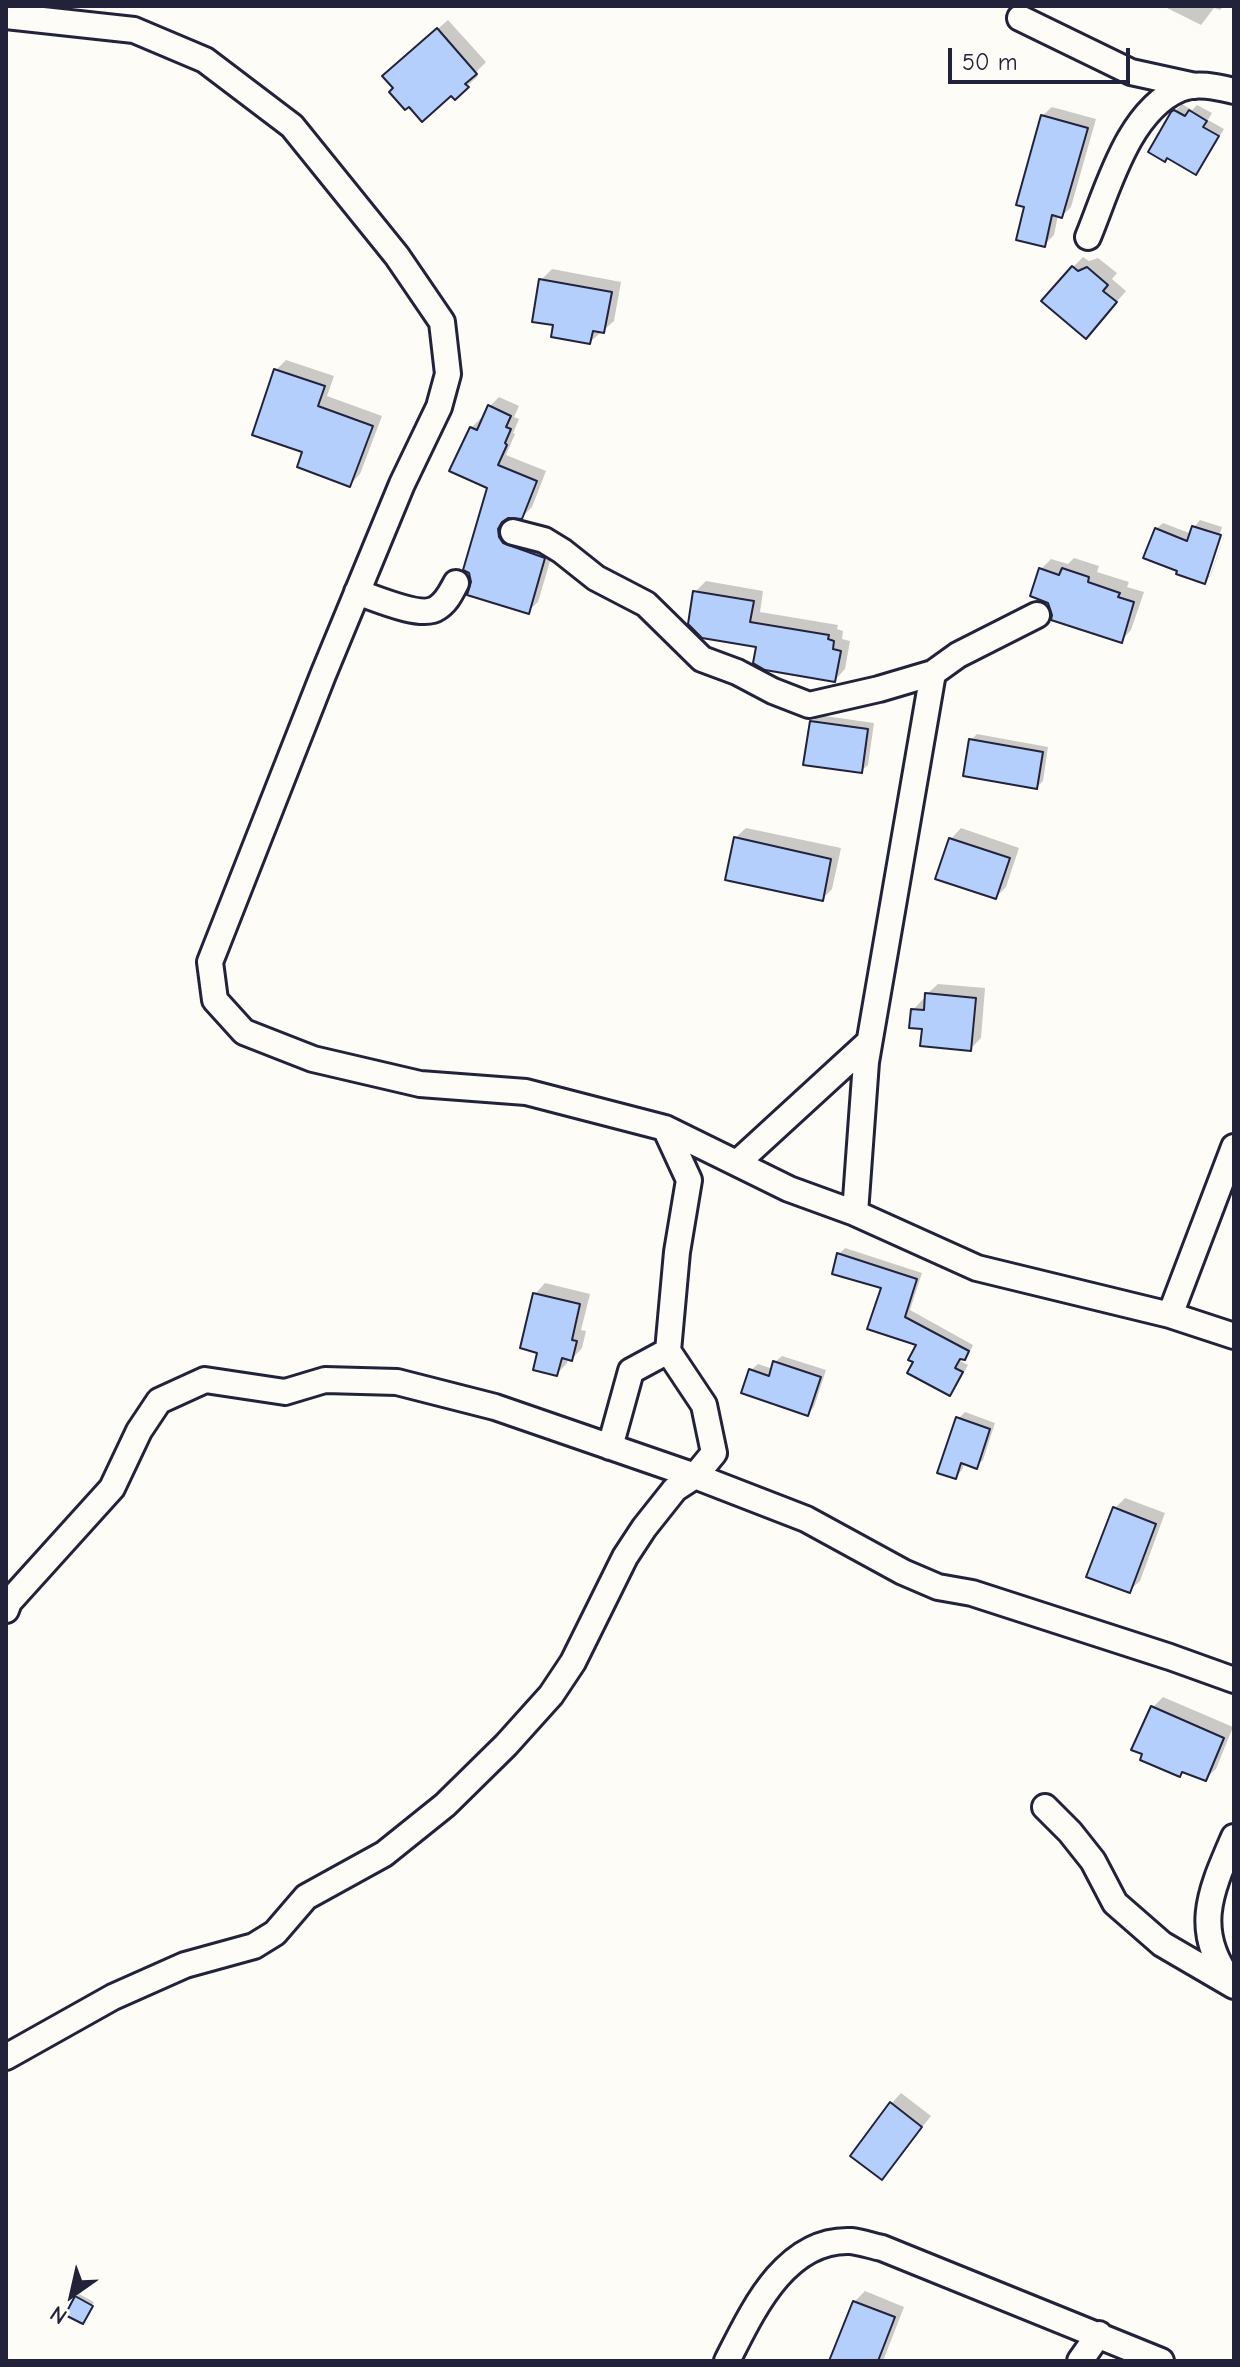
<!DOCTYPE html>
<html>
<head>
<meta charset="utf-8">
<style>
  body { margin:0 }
  #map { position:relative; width:1240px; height:2367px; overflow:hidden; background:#fdfcf7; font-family:"Comic Neue",sans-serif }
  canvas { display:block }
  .frame { position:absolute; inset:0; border:8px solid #22223b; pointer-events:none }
  .north { position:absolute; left:32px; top:2255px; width:80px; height:80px; -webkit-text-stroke:6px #fdfcf7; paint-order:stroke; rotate:214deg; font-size:22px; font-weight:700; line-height:32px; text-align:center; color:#22223b }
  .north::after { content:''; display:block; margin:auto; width:28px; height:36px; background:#22223b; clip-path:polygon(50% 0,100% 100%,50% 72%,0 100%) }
  .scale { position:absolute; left:948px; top:48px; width:182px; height:36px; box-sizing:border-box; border:4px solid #22223b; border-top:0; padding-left:10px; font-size:24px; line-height:28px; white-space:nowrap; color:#22223b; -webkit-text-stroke:6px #fdfcf7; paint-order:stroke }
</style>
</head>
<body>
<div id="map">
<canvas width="1240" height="2367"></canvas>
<div class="frame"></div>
<div class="north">N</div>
<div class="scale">50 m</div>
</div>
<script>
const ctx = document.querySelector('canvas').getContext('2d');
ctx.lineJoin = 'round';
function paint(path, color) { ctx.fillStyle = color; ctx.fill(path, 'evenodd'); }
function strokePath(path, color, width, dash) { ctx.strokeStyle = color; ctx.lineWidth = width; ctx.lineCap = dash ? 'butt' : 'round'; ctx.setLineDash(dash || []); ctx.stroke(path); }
const shadow = new Path2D(`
  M1168,6h56l-4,4 -6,-2 -13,17 -34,-17z
  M448,20l38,42 -11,11 3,3 -11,10 -15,7 -57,-27z
  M1182,104l10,6 5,-5 15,8 -4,7 16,9 -22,37 -6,6 -28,-16 5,-43z
  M1052,107l44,12 -25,88 -9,9 -4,-1 -4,20 -10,10 -2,-129z
  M1083,257l6,4 9,-3 19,15 -5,6 14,12 -30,35 -23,-59z
  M552,269l69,13 -7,39 -24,21 -35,-18 -14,-44z
  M286,360l48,16 -7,20 55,20 -22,58 -10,11 -45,-34 -29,-81z
  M499,397l20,9 -5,11 5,2 -6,14 2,1 -9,21 40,16 -14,36 -10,10 -15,1 1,8 46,22 -16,54 -10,9 -59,-17 21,-107 -19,-59 10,-10 3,1 6,-13z
  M1200,520l22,7 -16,49h4l17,-48 -16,47 -6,6 -49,-52 7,-6 29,11 2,-7z
  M1074,558l25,8 -2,6 32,10 -2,5 17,5 -13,38 -10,11 -72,-40 -8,-32 10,-10 17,5z
  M706,581l57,10 -3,21 78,13 -1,4 6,2 -1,8 8,2 -5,28 -10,11 -77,-35 -63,-53z
  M818,715l56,8 -6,42 -7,6 -49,-49z
  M977,734l71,13 -5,34 -6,6 -66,-47z
  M746,828l95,20 -9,41 -10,10 -87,-61z
  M961,828l58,20 -13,39 -10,10 -45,-58z
  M938,984l47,4 -4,50 -11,11 -46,-22 -11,-17 10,-11h4v-5z
  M845,1248l77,25 -12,37 63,35 -3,7 -10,9 8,4 -12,22 -6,6 -67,-106 -44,-33z
  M545,1283l45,11 -9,36 5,1 -4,17 -10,11 -4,-1 -1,5 -10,11 -18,-23 -4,-57z
  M782,1356l44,14 -12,37 -6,6 -57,-43 7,-6 15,5 2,-7z
  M965,1412l30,11 -12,37 -7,6 -11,-4 -3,8 -6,7 2,-58z
  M1125,1498l40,15 -25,68 -11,10 -14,-83z
  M1163,1697l70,30 -17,42 -11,10 -21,-9 -4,4 -27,-67z
  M901,2093l30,23 -49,62 9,-74z
  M865,2291l39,16 -21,54h-41l12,-59z
  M79,2294l15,8 -9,17 -9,-22z`);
const building = new Path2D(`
  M437,28l40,46 -12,10 4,3 -14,13 -4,-4 -29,26 -13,-15 -4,3 -16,-18 4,-4 -11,-12z
  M1174,110l11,6 4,-6 18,11 -4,6 16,9 -23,39 -29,-17 -2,4 -17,-10 23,-40z
  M1041,115l47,13 -26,90 -10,-3 -7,32 -29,-7 8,-33 -8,-2z
  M1072,266l6,5 9,-4 21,18 -5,6 14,11 -31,37 -45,-38z
  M539,279l73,13 -8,41 -11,-2 -3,13 -39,-7 2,-12 -21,-3z
  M274,369l51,17 -7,20 55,20 -23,61 -53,-20 5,-15 -50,-17z
  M488,405l23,11 -5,11 5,2 -6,14 2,2 -9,20 39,16 -15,38 -14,-1 -6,4 -4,7 1,8 4,6 42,15 -16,56 -62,-19 4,-13 -2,-9 -6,-3 24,-82 -38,-17 21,-44 7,3z
  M1192,526l29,9 -16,49 -29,-10 1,-3 -34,-13 12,-30 32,13z
  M1039,568l20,7 3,-7 27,9 -1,5 32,11 -2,4 16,5 -12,41 -71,-23 1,-5 -4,-12 -18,-7z
  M693,591l61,10 -4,21 79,13 -1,4 6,2 -1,8 8,2 -6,31 -70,-12 -12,-7 3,-16 -54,-9 -14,-14z
  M810,721l58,8 -6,44 -59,-8z
  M969,739l74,13 -6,37 -74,-13z
  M734,837l97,22 -8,42 -98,-21z
  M949,838l61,20 -14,41 -61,-20z
  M925,993l51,5 -5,53 -51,-5 2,-17 -13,-1 2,-19 13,1z
  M837,1253l80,26 -12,38 64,34 -4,9 -5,-1 -5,9 8,4 -13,24 -43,-23 6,-11 -5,-2 8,-15 -49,-16 14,-41 -49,-14z
  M533,1293l47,11 -8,36 5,1 -5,20 -10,-3 -5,18 -24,-6 4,-17 -17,-5z
  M773,1361l48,16 -13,39 -67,-23 8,-24 20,7z
  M956,1417l34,12 -13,40 -16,-6 -5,16 -19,-6z
  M1113,1507l43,17 -26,69 -44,-16z
  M1151,1706l73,32 -18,43 -24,-9 -2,5 -40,-17 2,-6 -11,-4z
  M890,2102l32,25 -40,53 -32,-24z
  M75,2296l18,10 -10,18 -18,-9z
  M853,2301l42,16 -17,44h-49z`);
const minor = new Path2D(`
  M6,16l128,14 71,30 87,66 105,130 45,66 6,52 -9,33 -37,77 -79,191 -113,287 5,38 29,32 69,27 107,25 106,8 139,36 124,61 66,24 122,55 193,47 64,21
  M1020,18l111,54 64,14
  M1088,237c20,-48 40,-126 92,-148 17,-7 37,-2 54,2
  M513,532l31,8 18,11 34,27 50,26 56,55 35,13 36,19 36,14 70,-16 54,-16
  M357,592c18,6 65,27 80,16 10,-6 14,-16 19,-25
  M737,1163l132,-121
  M855,1213l11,-151 67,-389 25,-18 79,-40
  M1170,1315l64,-168
  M610,1447l21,-76 37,-20
  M6,1610l3,-8 103,-114 27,-57 20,-30 46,-21 80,12 40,-12 72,2 98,25 200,69 111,43 97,53 35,15 34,6 198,64 64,23
  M1045,1807l25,25 23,29 22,42 47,41 72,42
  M1232,1983c-41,-52 -21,-93 2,-146
  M6,2057l107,-60 72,-32 69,-19 21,-13 31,-36 78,-43 61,-49 61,-60 45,-50 22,-33 52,-105 19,-29 31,-39 20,-13 19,-23 -10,-48 -36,-54 9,-99 12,-72 -24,-52
  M727,2361c25,-49 58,-123 124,-120 10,1 21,5 31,7l279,113
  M1080,2361l19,-27`);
paint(shadow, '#0003');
paint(building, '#b4cffc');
strokePath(building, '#22223b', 2);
strokePath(minor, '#22223b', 30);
strokePath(minor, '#fdfcf7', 24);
</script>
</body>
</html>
